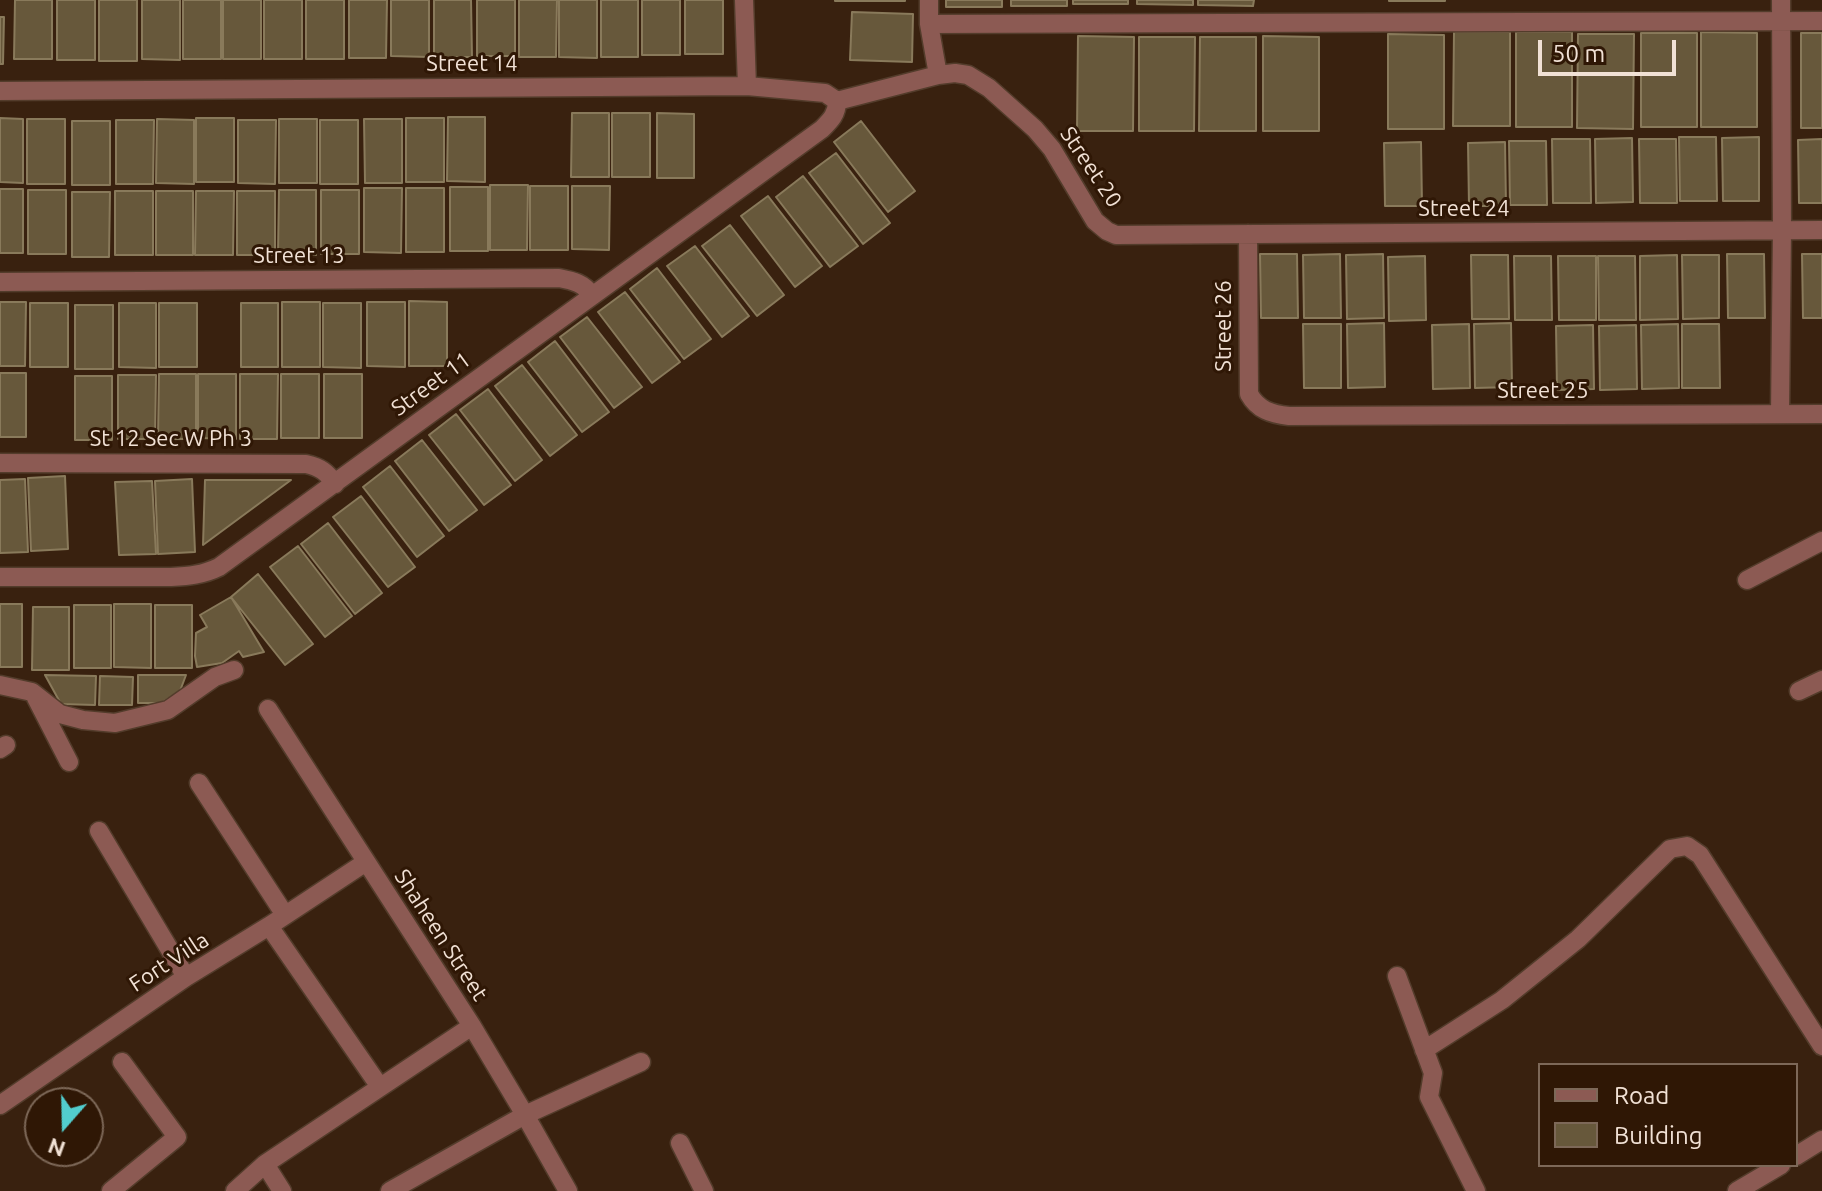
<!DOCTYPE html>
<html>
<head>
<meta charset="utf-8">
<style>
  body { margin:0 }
  #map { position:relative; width:1822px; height:1191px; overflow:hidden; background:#39210f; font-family:Ubuntu,sans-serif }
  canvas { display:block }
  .legend { position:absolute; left:1538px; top:1063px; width:260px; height:104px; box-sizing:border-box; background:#2f1705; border:2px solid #7d6858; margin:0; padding:10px 14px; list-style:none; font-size:24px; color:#f1e1d5 }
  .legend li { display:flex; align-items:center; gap:16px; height:40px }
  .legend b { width:40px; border:2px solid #7d6858 }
  .north { position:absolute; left:24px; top:1087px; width:80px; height:80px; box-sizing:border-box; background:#2f1705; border:2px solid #7d6858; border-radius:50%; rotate:200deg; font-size:22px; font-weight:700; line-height:32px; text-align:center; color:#f1e1d5 }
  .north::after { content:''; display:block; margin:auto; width:28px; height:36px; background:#52cdce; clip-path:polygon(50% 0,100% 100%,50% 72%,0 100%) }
  .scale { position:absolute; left:1538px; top:40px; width:138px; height:36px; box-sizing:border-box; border:4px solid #f1e1d5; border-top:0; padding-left:10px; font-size:24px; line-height:28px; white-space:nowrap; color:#f1e1d5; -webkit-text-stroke:6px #2f1705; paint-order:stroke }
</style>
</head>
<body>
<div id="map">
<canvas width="1822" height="1191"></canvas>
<ul class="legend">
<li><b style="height:10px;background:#8c5a53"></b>Road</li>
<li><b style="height:22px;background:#67583b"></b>Building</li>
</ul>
<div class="north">N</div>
<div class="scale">50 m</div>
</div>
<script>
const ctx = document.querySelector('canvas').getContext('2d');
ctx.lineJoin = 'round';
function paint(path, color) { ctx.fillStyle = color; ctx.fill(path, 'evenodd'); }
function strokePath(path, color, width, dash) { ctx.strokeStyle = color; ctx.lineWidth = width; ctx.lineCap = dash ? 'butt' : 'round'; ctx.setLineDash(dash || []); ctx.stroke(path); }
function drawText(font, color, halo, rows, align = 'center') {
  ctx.font = font + ' Ubuntu,sans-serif'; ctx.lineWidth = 6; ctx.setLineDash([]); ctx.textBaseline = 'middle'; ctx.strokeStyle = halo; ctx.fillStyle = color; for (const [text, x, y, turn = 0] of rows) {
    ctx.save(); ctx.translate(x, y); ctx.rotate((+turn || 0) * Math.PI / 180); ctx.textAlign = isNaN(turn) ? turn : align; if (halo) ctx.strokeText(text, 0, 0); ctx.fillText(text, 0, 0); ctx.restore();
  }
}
const building = new Path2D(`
  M15,0h37v59h-38z
  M57,0h38v60h-38z
  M99,0h38v61h-38z
  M142,0h38v60l-38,-1z
  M183,0h38v59h-38z
  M223,0h38v59h-38z
  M264,0h38v59h-38z
  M306,0h38v59h-38z
  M349,0h38l-1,58h-37z
  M391,0h38v57l-38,-1z
  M434,0h37l1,57h-38z
  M477,0h38v56h-38z
  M519,0h38l-1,57h-37z
  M559,0h38v58l-38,-1z
  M601,0h37v57h-37z
  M642,0h38v55h-38z
  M685,0h38v54h-38z
  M835,0h70v1h-70z
  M946,0h56v7h-56z
  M1011,0h56v6h-56z
  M1073,0h55v4h-55z
  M1137,0h56v5l-56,-1z
  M1198,0h56l-1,6 -55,-1z
  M1389,0h56v1h-56z
  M852,12l61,2 -1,48 -62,-2z
  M0,17h4l-1,47h-3z
  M1454,32h56v94h-57z
  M1516,32h56v95h-56z
  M1701,32l56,1v94h-56z
  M1641,33h56v94h-56z
  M1801,33h21v95h-21z
  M1388,34l56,1v94h-56z
  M1578,34h56l-1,95 -56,-1z
  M1078,36l56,1 -1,94h-56z
  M1263,36l56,1v94h-56z
  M1139,37h56l-1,94h-55z
  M1200,37h56v94h-57z
  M572,113h37v64h-38z
  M612,113h38v64h-38z
  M657,113l37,1v64h-37z
  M448,117h37v65l-38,-1z
  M0,118l23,1v64l-23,-1z
  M196,118h38v64h-38z
  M406,118h38v64h-38z
  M27,119h38v65h-38z
  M157,119l37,1v64l-38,-1z
  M279,119h38v64h-38z
  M364,119h38v64h-37z
  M116,120h38l-1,64h-37z
  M238,120h38l-1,64 -37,-1z
  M320,120h38v64h-38z
  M72,121h38v64h-38z
  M861,121l54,70 -27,21 -54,-70z
  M1679,137h37l1,64h-37z
  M1759,137v64h-36l-1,-63z
  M1632,138l1,64 -37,1 -1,-64z
  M1552,139h38l1,64h-38z
  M1639,139h37l1,64h-37z
  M1822,139v64h-23l-1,-63z
  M1509,141h37l1,64h-37z
  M1421,142l1,64h-37l-1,-63z
  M1505,142l1,64h-37l-1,-63z
  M836,153l54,70 -27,21 -54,-71z
  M803,176l55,70 -28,21 -54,-70z
  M490,185h38l-1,65h-37z
  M530,186h38v64h-38z
  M572,186h38l-1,64 -37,-1z
  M450,187h38v64h-38z
  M364,188h38l-1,65 -37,-1z
  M406,188h38v64h-38z
  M0,189h23v64h-23z
  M28,190h38v64h-38z
  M279,190h37v65l-38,-1z
  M321,190h38v64h-38z
  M115,191h38v64h-38z
  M156,191h37v64h-37z
  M196,191h38l-1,64h-38z
  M237,191h38v64h-38z
  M72,192h38l-1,65h-37z
  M768,196l54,70 -27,21 -54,-71z
  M730,225l54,70 -27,21 -55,-70z
  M695,246l54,70 -27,21 -55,-71z
  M1260,254h37l1,64h-37z
  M1340,254l1,64h-37l-1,-63z
  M1383,254l1,64 -37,1 -1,-64z
  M1727,254h37l1,64h-37z
  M1802,254h20v64h-19z
  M1471,255h37l1,64h-37z
  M1677,255l1,64 -38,1v-64z
  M1682,255h37v63l-36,1z
  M1425,256l1,64 -37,1 -1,-64z
  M1514,256h37l1,64h-37z
  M1558,256h38v64h-37z
  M1598,256h37l1,64h-37z
  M657,268l54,71 -27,20 -54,-70z
  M625,292l55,70 -28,21 -54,-71z
  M409,301l38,1v64h-38z
  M0,302h26l-1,64h-25z
  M282,302h38v65h-38z
  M367,302h38v65l-38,-1z
  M30,303h38v64h-38z
  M119,303h37v65l-37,-1z
  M159,303h38v64h-38z
  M241,303h37v64h-37z
  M323,303h38v65l-38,-1z
  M75,305h38v64h-38z
  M587,317l55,70 -28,21 -54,-71z
  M1384,323l1,64 -37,1 -1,-64z
  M1511,323l1,64 -37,1 -1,-64z
  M1303,324h38v64h-37z
  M1469,324l1,64 -37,1 -1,-64z
  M1678,324l1,64 -37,1 -1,-64z
  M1682,324h37l1,64h-38z
  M1593,325l1,64 -37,1 -1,-64z
  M1636,325l1,64 -37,1 -1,-64z
  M555,341l54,71 -27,20 -54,-70z
  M522,365l55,70 -27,21 -55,-70z
  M0,373h26v64h-26z
  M159,374h37v65h-38z
  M198,374h38v65l-38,-1z
  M240,374h38l-1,65h-37z
  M281,374h38v64h-38z
  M324,374h38v64h-38z
  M118,375h38l-1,64h-37z
  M75,376h37v64h-37z
  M488,389l54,71 -27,21 -55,-71z
  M456,414l55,71 -27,20 -55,-70z
  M422,440l55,70 -28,21 -54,-70z
  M390,466l54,70 -27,21 -54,-70z
  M65,476l3,73 -37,2 -3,-73z
  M25,479l3,73 -28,1v-73z
  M192,479l3,73 -37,2 -3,-73z
  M205,480h86l-88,65z
  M152,481l4,73 -37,1 -4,-73z
  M361,496l54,71 -27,20 -55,-70z
  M328,523l54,70 -27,21 -54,-70z
  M298,546l54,70 -27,21 -55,-70z
  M258,574l55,70 -28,21 -54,-68z
  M231,597l33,55 -21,5 -4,-6 -17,12 -25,4 -2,-11 1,-23 11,-6 -7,-12z
  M0,604h22v63h-22z
  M114,604h37v64l-37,-1z
  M74,605h37v63h-37z
  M155,605h37v63h-37z
  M33,607h36v63h-37z
  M45,675l51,1 -1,29 -34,-1z
  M138,675h48l-6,16 -19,12h-23z
  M100,676l33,1 -1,28h-33z`);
const minor = new Path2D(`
  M744,0l3,86
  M929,0v24l9,51
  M929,24l893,-3
  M0,91l747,-5 78,7 12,8 101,-26 17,-2 13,2 21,13 46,41 17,20 43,72 12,10 9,4 706,-5
  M1248,234l1,160c9,16 22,20 40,22l533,-2
  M0,282l559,-4c15,3 24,5 33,17
  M1780,414l2,-184 -1,-230
  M0,463l306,1c14,3 21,8 29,20
  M0,577h171c17,-1 32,-2 48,-10l603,-438c9,-9 15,-15 15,-28
  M1747,580l75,-39
  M0,685l32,7 28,22 23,6 32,3 53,-13 47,-33 19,-7
  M1799,691l23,-11
  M36,698l33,64
  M268,709l204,317 53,89 43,76
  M0,749l6,-4
  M199,783l86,132
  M99,831l87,146
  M269,926l111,161
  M1397,976l36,97 -4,24 47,94
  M1424,1050l78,-50 76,-61 92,-90 17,-3 13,9 122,191
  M0,1105l186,-128 83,-51 97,-64
  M680,1143l24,48
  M1796,1156l26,-16
  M265,1164l17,27
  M111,1191l66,-54 -55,-75
  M235,1191l30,-27 207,-138
  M390,1191l135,-76 116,-53
  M1737,1191l44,-26`);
const streetNames = [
  ["Street 14",472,64],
  ["Street 20",1091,167,56],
  ["Street 24",1464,209],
  ["Street 13",299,256],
  ["Street 26",1224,326,-90],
  ["Street 11",431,384,-36],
  ["Street 25",1543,391],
  ["St 12 Sec W Ph 3",171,439],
  ["Shaheen Street",441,935,57],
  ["Fort Villa",169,962,-33]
];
paint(building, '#67583b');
strokePath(building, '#897a5b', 2);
strokePath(minor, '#533c2b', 21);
strokePath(minor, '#8c5a53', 18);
drawText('22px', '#f1e1d5', '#2f1705', streetNames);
</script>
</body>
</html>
